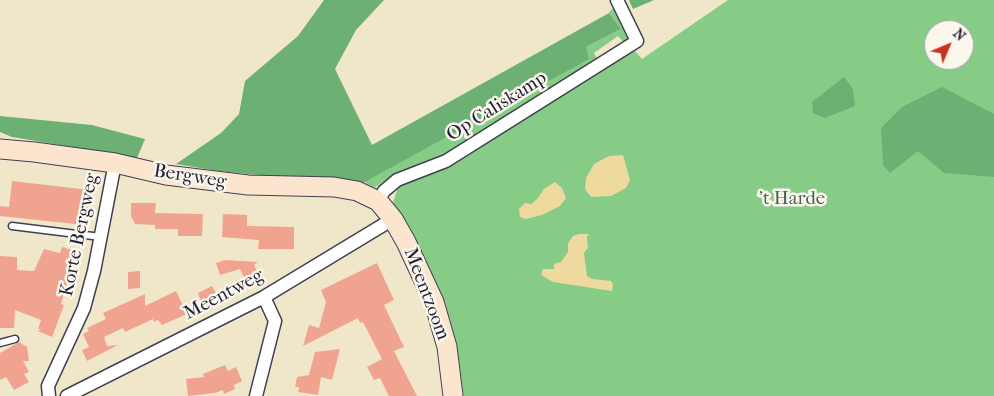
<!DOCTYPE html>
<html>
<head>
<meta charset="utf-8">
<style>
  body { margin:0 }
  #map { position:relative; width:994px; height:396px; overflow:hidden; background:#f0e7cb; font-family:"IM FELL French Canon",serif }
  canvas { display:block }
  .north { position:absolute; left:924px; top:20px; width:50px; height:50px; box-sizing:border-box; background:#fbf7ec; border:1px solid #a4a2a5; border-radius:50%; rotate:45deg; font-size:14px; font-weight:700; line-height:20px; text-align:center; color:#22223b }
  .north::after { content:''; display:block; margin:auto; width:18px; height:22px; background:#c8321e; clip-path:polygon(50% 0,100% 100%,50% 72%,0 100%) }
</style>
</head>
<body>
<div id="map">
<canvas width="994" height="396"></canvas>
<div class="north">N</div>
</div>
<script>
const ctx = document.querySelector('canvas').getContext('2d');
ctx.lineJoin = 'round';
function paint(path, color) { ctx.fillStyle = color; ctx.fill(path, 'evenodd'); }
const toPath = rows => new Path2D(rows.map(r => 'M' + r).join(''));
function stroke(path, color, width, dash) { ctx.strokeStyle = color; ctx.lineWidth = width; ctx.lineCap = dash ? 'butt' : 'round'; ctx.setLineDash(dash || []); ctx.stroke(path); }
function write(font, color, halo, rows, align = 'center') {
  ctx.font = font + ' "IM FELL French Canon",serif'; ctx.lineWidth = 5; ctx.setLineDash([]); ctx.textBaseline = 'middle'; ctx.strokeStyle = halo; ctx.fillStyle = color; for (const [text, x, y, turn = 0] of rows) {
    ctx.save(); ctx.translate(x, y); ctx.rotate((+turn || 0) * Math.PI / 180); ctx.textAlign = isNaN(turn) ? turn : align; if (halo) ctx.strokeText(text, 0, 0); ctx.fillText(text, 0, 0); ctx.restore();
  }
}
paint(toPath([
  [728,0,994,0,994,396,459,396,392,206,397,190,402,184,460,161,593,74,635,51,642,59],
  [934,30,964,30,964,60,934,60],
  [615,5,628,34,626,42,624,43,618,36,594,53,598,60,509,118,445,154,395,173,374,188,364,182,586,47,621,29,609,13]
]), '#86cc87');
paint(toPath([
  [324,0,384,0,356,30,335,69,372,145,609,13,621,29,586,47,589,59,359,185,218,171,176,164,221,133,239,114,245,81,298,36],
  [629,0,654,0,633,9],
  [844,77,853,89,855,106,825,118,813,113,812,102],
  [942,87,994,114,994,177,944,173,918,151,890,173,883,165,881,128,902,107],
  [0,116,92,125,145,139,137,158,12,137,0,132]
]), '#6cb074');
paint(toPath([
  [623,155,630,180,626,188,611,196,591,197,585,189,586,178,594,164,609,156],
  [555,182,562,188,566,198,560,206,542,215,526,219,520,217,519,209,525,203,531,204,538,198,544,189],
  [579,234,589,234,587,237,588,248,584,253,587,276,592,279,611,281,613,285,612,291,553,282,541,275,543,269,554,269,554,264,561,262,568,252,568,243,573,236]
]), '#eeda9e');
paint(toPath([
  [12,181,90,190,85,225,0,216,0,206,9,207],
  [131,203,156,203,155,213,203,214,202,236,178,236,178,229,155,229,155,225,135,224,131,216],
  [223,214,247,215,247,226,294,227,294,249,258,249,259,240,222,237],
  [62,247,76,251,61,304,64,305,52,337,38,331,41,329,38,329,41,320,15,310,14,328,0,328,0,256,17,257,17,270,34,271,44,249,60,253],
  [225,260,258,262,254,265,261,279,248,285,240,269,220,275,216,263],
  [377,263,394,300,384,305,404,347,394,351,417,396,389,396,380,378,374,380,367,367,382,359,363,322,360,323,358,318,303,346,309,325,319,328,326,302,321,290],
  [140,271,140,288,128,289,128,272],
  [212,286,220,300,203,308,198,293],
  [176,291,187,314,162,325,158,320,154,322,153,319,125,332,123,328,104,337,107,346,118,345,87,361,82,350,89,347,83,334,89,331,87,328,106,319,103,313,145,294,145,306],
  [19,342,27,347,29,361,23,361,29,372,24,374,29,382,14,390,6,377,0,380,0,353],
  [340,349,332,380,321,377,318,395,298,392,299,387,295,387,297,377,309,375,315,352],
  [225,365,228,371,236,367,242,381,234,385,235,389,224,394,223,390,215,393,188,396,186,379,204,377,203,374]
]), '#f0a48f');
const lane = toPath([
  [12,226,101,237],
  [0,343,15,339]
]);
const street = toPath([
  [378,201,384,191,397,180,446,161,637,41,617,0],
  [49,396,48,386,84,308,94,271,115,163],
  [67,396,264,297,393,219],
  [256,396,275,321,264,297]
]);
const secondary = toPath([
  [0,149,34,152,115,163,166,175,248,185,334,187,357,191,378,201,393,219,406,242,434,302,447,347,453,396]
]);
stroke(lane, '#414051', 9);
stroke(street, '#414051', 15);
stroke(secondary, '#414051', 21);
stroke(lane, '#fff', 6);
stroke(street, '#fff', 12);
stroke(secondary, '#fbe5cf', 19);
write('19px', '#22223b', '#fbf7ec', [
  ["Op Caliskamp",497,107,-32],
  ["Bergweg",190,177,9],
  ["Korte Bergweg",80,235,-78],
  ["Meentzoom",426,294,69],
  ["Meentweg",224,295,-28]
]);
write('19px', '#455e56', '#fbf7ec', [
  ["'t Harde",792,199]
]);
</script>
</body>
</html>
